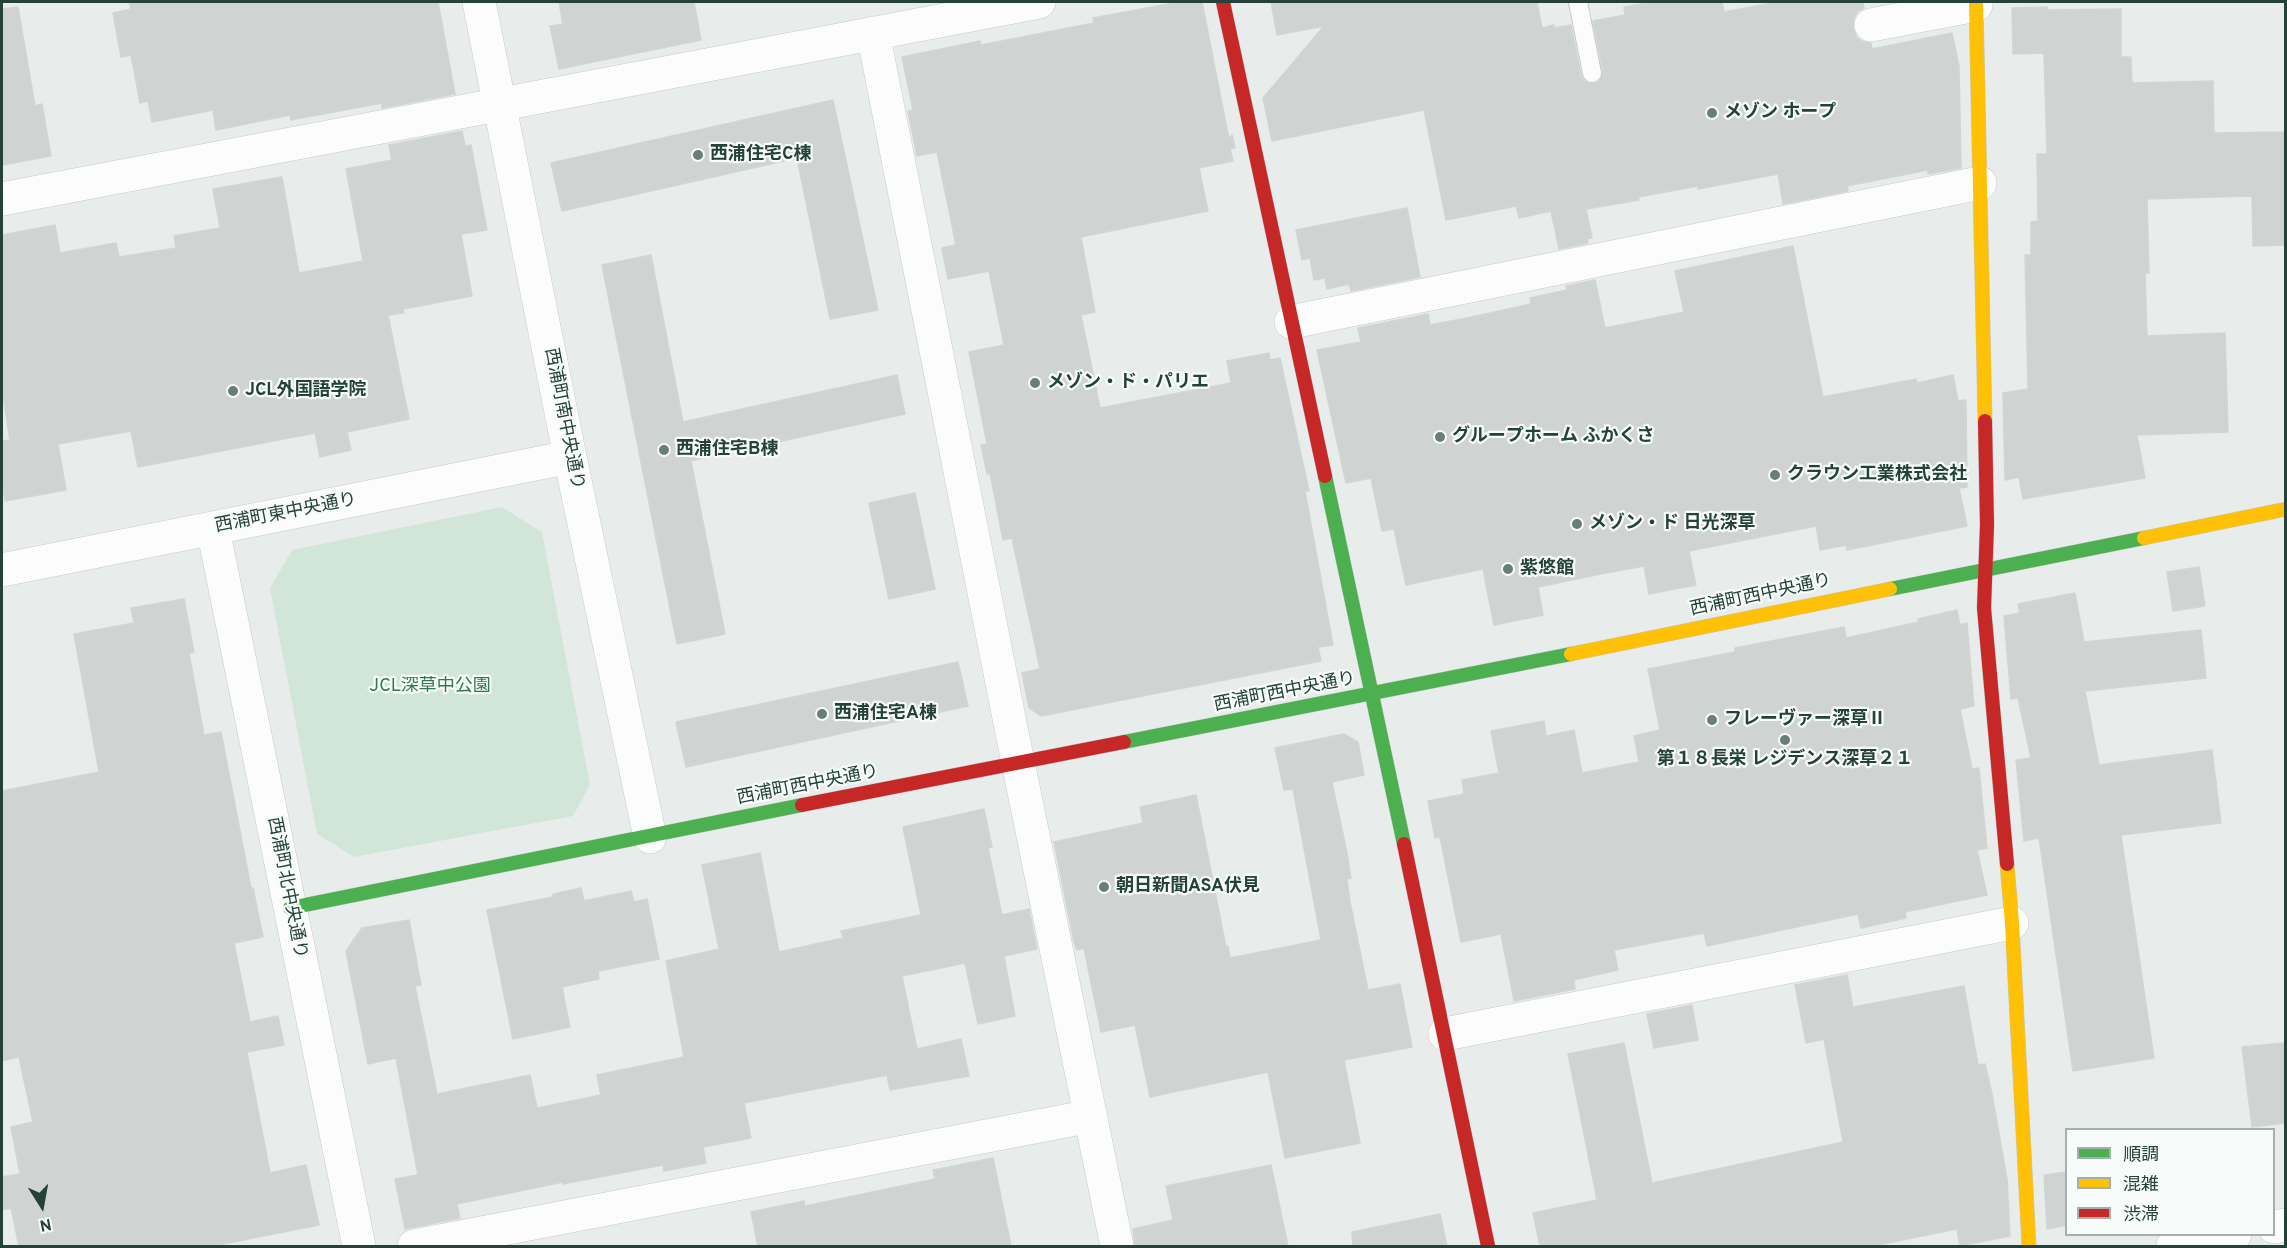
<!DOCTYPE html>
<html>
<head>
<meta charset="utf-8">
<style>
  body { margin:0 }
  #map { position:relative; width:2287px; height:1248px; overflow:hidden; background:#e8edeb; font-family:Overpass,"Noto Sans JP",sans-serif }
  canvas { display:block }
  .frame { position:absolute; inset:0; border:3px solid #24423a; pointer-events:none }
  .legend { position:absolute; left:2065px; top:1128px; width:210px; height:108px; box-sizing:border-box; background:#f7fbf9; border:2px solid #a3b1ad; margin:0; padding:8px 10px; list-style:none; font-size:18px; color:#24423a }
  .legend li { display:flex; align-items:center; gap:12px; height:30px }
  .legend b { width:30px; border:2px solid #a3b1ad }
  .north { position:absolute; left:12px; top:1176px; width:60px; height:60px; -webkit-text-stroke:4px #f7fbf9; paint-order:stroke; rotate:169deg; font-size:16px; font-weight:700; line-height:24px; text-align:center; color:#24423a }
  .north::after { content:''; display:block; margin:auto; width:21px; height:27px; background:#24423a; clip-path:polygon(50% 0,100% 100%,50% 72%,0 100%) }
</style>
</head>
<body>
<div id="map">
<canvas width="2287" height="1248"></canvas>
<div class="frame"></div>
<ul class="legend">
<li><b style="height:8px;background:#4caf50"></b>順調</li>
<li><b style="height:8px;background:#ffc107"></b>混雑</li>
<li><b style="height:8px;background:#c62828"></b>渋滞</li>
</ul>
<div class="north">N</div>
</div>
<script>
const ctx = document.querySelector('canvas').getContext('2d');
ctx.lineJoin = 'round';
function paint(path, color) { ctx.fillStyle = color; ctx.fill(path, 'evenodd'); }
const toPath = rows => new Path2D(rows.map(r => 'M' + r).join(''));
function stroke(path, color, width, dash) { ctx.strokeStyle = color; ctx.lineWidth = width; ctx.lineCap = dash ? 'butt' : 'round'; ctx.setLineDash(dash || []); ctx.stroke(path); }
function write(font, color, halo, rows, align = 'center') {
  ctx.font = font + ' Overpass,"Noto Sans JP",sans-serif'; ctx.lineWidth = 4.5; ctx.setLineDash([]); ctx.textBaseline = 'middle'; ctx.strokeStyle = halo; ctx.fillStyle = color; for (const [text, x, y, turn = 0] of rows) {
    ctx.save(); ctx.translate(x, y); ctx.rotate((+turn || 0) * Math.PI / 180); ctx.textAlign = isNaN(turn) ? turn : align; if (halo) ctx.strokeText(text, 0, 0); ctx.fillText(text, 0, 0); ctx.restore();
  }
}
paint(toPath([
  [502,507,542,532,590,785,573,816,354,857,317,834,270,588,292,550]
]), '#d1e6d8');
const building = toPath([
  [129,2,438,2,455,94,382,108,382,103,291,120,290,115,216,130,213,110,152,122,148,101,140,103,131,55,121,57,113,13,131,9,129,2],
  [559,2,694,2,701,40,559,69,550,26,563,24,559,2],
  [1179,2,1202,2,1229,139,1232,135,1235,148,1230,149,1233,161,1199,168,1208,211,1081,237,1095,312,1081,315,1100,408,1231,383,1227,361,1269,353,1270,360,1280,358,1309,491,1305,491,1333,645,1318,647,1321,661,1041,716,1029,708,1022,673,1040,669,1012,538,1003,540,990,473,987,474,981,445,987,444,969,352,1004,345,989,271,948,279,942,248,956,245,937,152,917,156,908,111,913,110,902,57,980,41,981,45,1094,23,1093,18,1179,2],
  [1271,2,1537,2,1542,28,1554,25,1554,28,1571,25,1581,76,1584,81,1594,84,1600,81,1603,71,1593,21,1625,15,1624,7,1653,2,1722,2,1724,12,1777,2,1863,2,1864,8,1858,11,1854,18,1853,28,1857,38,1864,42,1871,43,1872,49,1952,33,1959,66,1961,168,1928,174,1928,170,1847,186,1848,191,1783,204,1778,174,1698,189,1698,186,1638,197,1639,200,1586,209,1592,238,1587,239,1588,243,1559,249,1551,211,1519,218,1516,206,1446,220,1424,110,1272,141,1263,98,1324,26,1277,35,1271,2],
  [18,7,35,106,42,104,51,156,2,165,2,9,18,7],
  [2047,7,2047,10,2121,9,2121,57,2131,57,2132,83,2213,81,2214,133,2286,132,2286,245,2253,246,2252,196,2147,199,2149,273,2145,273,2147,336,2225,333,2228,432,2137,435,2145,478,2023,499,2019,477,2005,480,2003,393,2028,389,2025,255,2031,255,2031,222,2038,221,2037,154,2047,154,2044,53,2013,54,2012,8,2047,7],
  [833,100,878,310,830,319,797,158,562,211,551,163,833,100],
  [462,131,465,146,471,145,487,230,461,234,472,296,403,309,404,313,388,315,409,419,347,432,351,450,320,457,315,433,138,467,131,431,58,444,66,490,5,501,2,481,2,441,10,440,2,390,2,235,55,225,60,253,116,243,119,257,176,248,174,236,220,228,213,189,282,177,299,273,363,261,346,169,392,160,389,145,462,131],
  [1407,208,1420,277,1351,291,1349,284,1327,289,1325,278,1314,280,1310,258,1302,260,1296,230,1407,208],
  [1793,246,1823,397,1916,379,1917,383,1953,375,1958,401,1966,400,1967,487,1959,488,1967,526,1847,550,1846,545,1820,550,1816,526,1689,551,1696,585,1649,594,1644,566,1606,573,1538,587,1543,615,1494,625,1483,569,1406,585,1394,529,1382,531,1371,478,1346,483,1317,350,1361,342,1358,328,1428,314,1430,325,1472,317,1531,304,1530,298,1567,290,1566,286,1595,280,1605,328,1684,312,1675,271,1793,246],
  [651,255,683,422,897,375,905,414,691,461,725,634,677,644,602,265,651,255],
  [915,493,935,589,889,599,869,503,915,493],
  [2199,567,2205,606,2173,611,2167,572,2199,567],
  [2075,593,2084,642,2201,630,2206,678,2085,691,2099,765,2212,750,2221,823,2121,835,2154,1058,2073,1071,2039,838,2024,841,2016,760,2031,758,2018,698,2011,699,2004,616,2020,613,2018,604,2075,593],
  [184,599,194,652,189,653,204,735,221,732,251,888,253,888,263,937,234,943,250,1022,278,1016,284,1045,247,1052,270,1173,306,1165,319,1225,213,1246,19,1246,11,1208,2,1210,2,1177,20,1174,11,1127,33,1122,19,1057,2,1061,2,791,99,772,74,634,134,623,131,608,184,599],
  [1957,610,1960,625,1967,623,1974,706,1960,709,1972,769,1979,768,1987,848,1977,850,1987,895,1905,912,1906,918,1861,928,1858,914,1707,946,1704,933,1614,950,1618,970,1574,980,1575,989,1514,1001,1501,934,1461,942,1440,837,1435,838,1428,801,1464,794,1462,780,1499,773,1491,731,1544,721,1546,736,1574,730,1582,773,1639,762,1634,736,1660,730,1648,669,1735,652,1735,648,1844,627,1846,638,1919,622,1918,619,1957,610],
  [958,662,968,706,686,767,676,722,958,662],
  [1344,734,1358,742,1364,775,1332,782,1347,853,1351,878,1347,879,1350,902,1368,990,1400,984,1412,1047,1344,1060,1360,1143,1285,1158,1268,1072,1150,1097,1135,1025,1101,1032,1084,948,1077,950,1074,942,1054,842,1143,823,1140,807,1196,795,1226,947,1228,946,1230,958,1321,940,1293,789,1284,790,1275,748,1344,734],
  [984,809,992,847,988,848,1002,915,1029,909,1037,949,1004,956,1015,1016,978,1024,965,963,902,976,917,1049,961,1039,969,1076,890,1090,887,1075,744,1103,751,1138,703,1147,706,1163,664,1171,663,1165,563,1184,563,1182,457,1204,460,1218,405,1229,395,1179,418,1175,396,1058,368,1064,346,951,362,928,409,920,421,985,415,986,437,1094,530,1075,537,1108,601,1095,597,1075,684,1057,666,961,719,949,702,865,760,853,779,952,843,938,841,931,921,915,903,827,984,809],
  [581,888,584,901,631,891,634,902,647,899,659,959,598,971,599,979,562,987,570,1027,513,1039,487,910,553,897,553,894,581,888],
  [1847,975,1853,1007,1964,986,1978,1065,1985,1064,1992,1094,2007,1179,2010,1236,1960,1246,1957,1229,1873,1246,1540,1246,1533,1213,1597,1200,1568,1054,1624,1043,1652,1183,1843,1142,1824,1039,1806,1043,1795,985,1847,975],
  [1692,1005,1698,1040,1654,1048,1647,1014,1692,1005],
  [2283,1043,2286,1065,2286,1123,2252,1127,2242,1047,2283,1043],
  [993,1158,1011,1246,758,1246,751,1212,804,1201,805,1206,935,1179,933,1170,993,1158],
  [1271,1165,1288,1246,1135,1246,1133,1229,1173,1220,1166,1186,1271,1165],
  [2067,1172,2067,1225,2047,1229,2044,1175,2067,1172],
  [1440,1214,1447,1246,1353,1246,1352,1232,1440,1214]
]);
paint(building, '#cfd4d2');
stroke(building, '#d1d6d4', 1.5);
const lane = toPath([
  [1578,2,1592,73]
]);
const street = toPath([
  [479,2,570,457,650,837],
  [1871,25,1976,5],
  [873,33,1010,723,1117,1246],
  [2,199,1039,2],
  [1291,322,1980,183],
  [213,529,359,1246],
  [2,570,570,457],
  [1445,1034,2012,923],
  [2274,1227,2286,1225],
  [414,1246,1091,1116],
  [2173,1246,2235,1234]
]);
const fast = toPath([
  [1325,476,1404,844],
  [1890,589,2144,538],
  [1124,742,1571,654],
  [290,908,802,805]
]);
const slow = toPath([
  [1976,2,1985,421],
  [2144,538,2286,509],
  [1571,654,1890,589],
  [2007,864,2012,923,2029,1246]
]);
const jam = toPath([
  [1223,2,1325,476],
  [1985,421,1987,525,1984,608,2007,864],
  [802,805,1124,742],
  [1404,844,1488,1246]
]);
stroke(lane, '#c5cac8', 20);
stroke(street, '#c5cac8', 34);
stroke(fast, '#c3cbc8', 15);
stroke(slow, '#c3cbc8', 15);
stroke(jam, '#c3cbc8', 15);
stroke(lane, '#fcfcfc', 18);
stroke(street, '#fcfcfc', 33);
stroke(fast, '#4caf50', 14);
stroke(slow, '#ffc107', 14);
stroke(jam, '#c62828', 14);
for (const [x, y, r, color] of [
  [1712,113,6,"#697e78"],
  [698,155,6,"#697e78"],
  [1035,383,6,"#697e78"],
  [233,391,6,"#697e78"],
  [1440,437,6,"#697e78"],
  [664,450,6,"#697e78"],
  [1775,475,6,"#697e78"],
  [1577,524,6,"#697e78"],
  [1508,569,6,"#697e78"],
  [822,714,6,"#697e78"],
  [1712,720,6,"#697e78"],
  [1785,740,6,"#697e78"],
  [1104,887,6,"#697e78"]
]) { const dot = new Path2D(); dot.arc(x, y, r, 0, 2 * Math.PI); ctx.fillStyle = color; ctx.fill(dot); stroke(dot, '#f7fbf9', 2); }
write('bold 18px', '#24423a', '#f7fbf9', [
  ["メゾン ホープ",1724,113],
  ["西浦住宅C棟",710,155],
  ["メゾン・ド・パリエ",1047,383],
  ["JCL外国語学院",245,391],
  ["グループホーム ふかくさ",1452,437],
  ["西浦住宅B棟",676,450],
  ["クラウン工業株式会社",1787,475],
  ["メゾン・ド 日光深草",1589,524],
  ["紫悠館",1520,569],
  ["西浦住宅A棟",834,714],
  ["フレーヴァー深草Ⅱ",1724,720],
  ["第１８長栄 レジデンス深草２１",1785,760,"center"],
  ["朝日新聞ASA伏見",1116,887]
], 'left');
write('18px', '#24423a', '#f7fbf9', [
  ["西浦町南中央通り",563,419,79],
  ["西浦町東中央通り",286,514,-11],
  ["西浦町西中央通り",1761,596,-12],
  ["西浦町西中央通り",1285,693,-11],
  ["西浦町西中央通り",808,786,-11],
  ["西浦町北中央通り",286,888,79]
]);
write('18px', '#2d7a4b', '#f7fbf9', [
  ["JCL深草中公園",430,687]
]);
</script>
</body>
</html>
